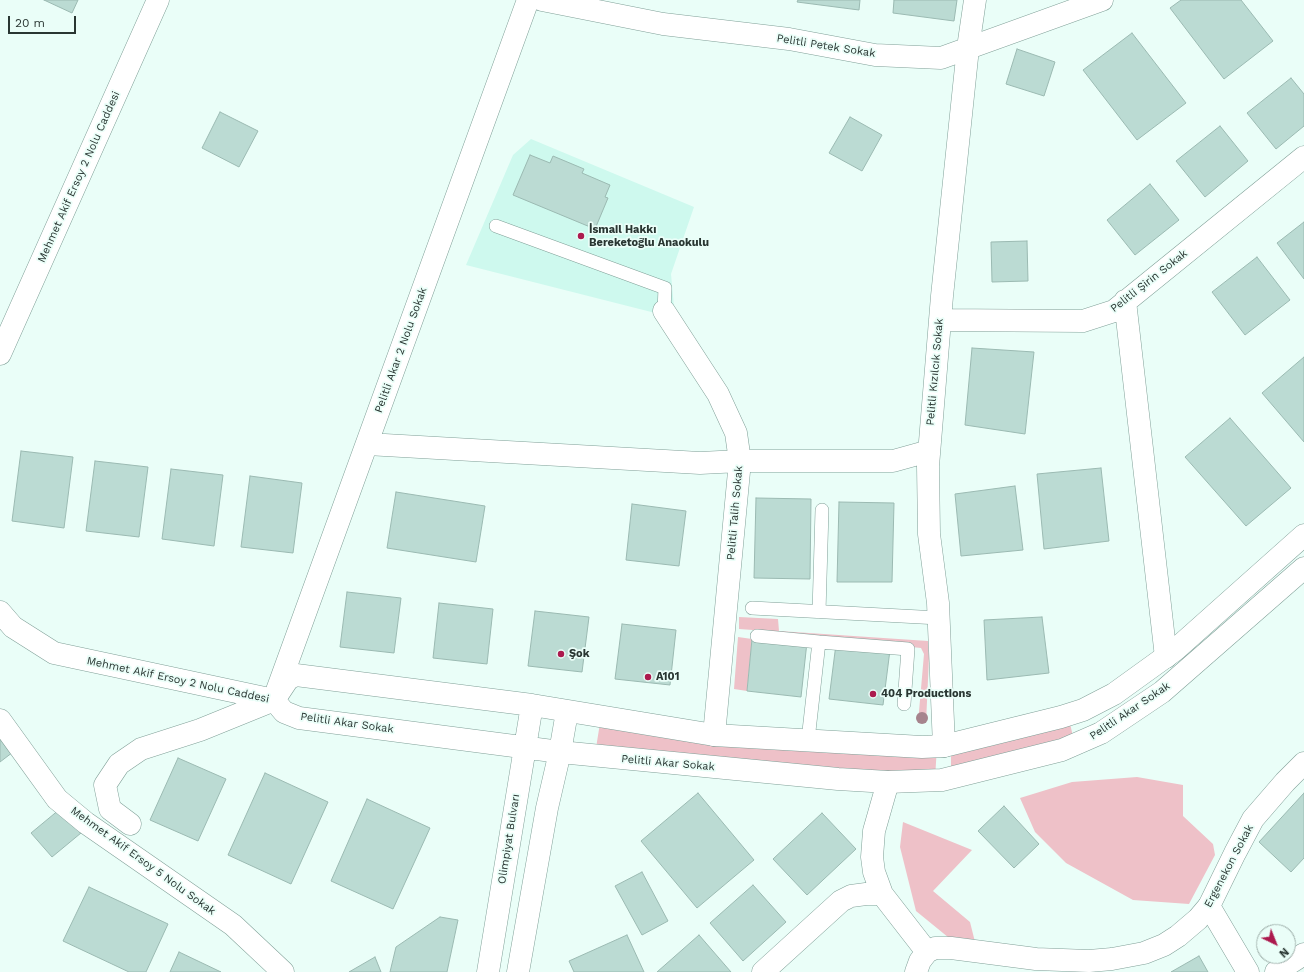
<!DOCTYPE html>
<html>
<head>
<meta charset="utf-8">
<style>
  body { margin:0 }
  #map { position:relative; width:1304px; height:972px; overflow:hidden; background:#eafef8; font-family:"Work Sans",sans-serif }
  canvas { display:block }
  .north { position:absolute; left:1256px; top:924px; width:40px; height:40px; box-sizing:border-box; background:#eafef8; border:1px solid #9daea9; border-radius:50%; rotate:137deg; font-size:11px; font-weight:700; line-height:16px; text-align:center; color:#293632 }
  .north::after { content:''; display:block; margin:auto; width:14px; height:18px; background:#ac1a4e; clip-path:polygon(50% 0,100% 100%,50% 72%,0 100%) }
  .scale { position:absolute; left:8px; top:16px; width:68px; height:18px; box-sizing:border-box; border:2px solid #293632; border-top:0; padding-left:5px; font-size:12px; line-height:14px; white-space:nowrap; color:#293632; -webkit-text-stroke:3px #eafef8; paint-order:stroke }
</style>
</head>
<body>
<div id="map">
<canvas width="1304" height="972"></canvas>
<div class="north">N</div>
<div class="scale">20 m</div>
</div>
<script>
const ctx = document.querySelector('canvas').getContext('2d');
ctx.lineJoin = 'round';
function paint(path, color) { ctx.fillStyle = color; ctx.fill(path, 'evenodd'); }
const toPath = rows => new Path2D(rows.map(r => 'M' + r).join(''));
function stroke(path, color, width, dash) { ctx.strokeStyle = color; ctx.lineWidth = width; ctx.lineCap = dash ? 'butt' : 'round'; ctx.setLineDash(dash || []); ctx.stroke(path); }
function write(font, color, halo, rows, align = 'center') {
  ctx.font = font + ' "Work Sans",sans-serif'; ctx.lineWidth = 3.5; ctx.setLineDash([]); ctx.textBaseline = 'middle'; ctx.strokeStyle = halo; ctx.fillStyle = color; for (const [text, x, y, turn = 0] of rows) {
    ctx.save(); ctx.translate(x, y); ctx.rotate((+turn || 0) * Math.PI / 180); ctx.textAlign = isNaN(turn) ? turn : align; if (halo) ctx.strokeText(text, 0, 0); ctx.fillText(text, 0, 0); ctx.restore();
  }
}
paint(toPath([
  [531,139,694,207,671,274,675,318,466,265,513,155]
]), '#cef9ee');
paint(toPath([
  [739,617,778,619,779,631,928,641,929,658,926,723,918,723,924,654,921,648,836,639,753,633,753,630,739,629],
  [738,637,752,639,747,691,734,689],
  [1068,715,1075,745,951,777,951,744],
  [601,717,937,746,935,779,595,754],
  [1137,777,1183,785,1183,816,1213,844,1215,855,1189,904,1133,900,1066,863,1035,832,1020,798,1072,782],
  [903,822,972,850,933,891,970,922,975,942,954,942,916,911,900,847]
]), '#eec1c8');
const building = toPath([
  [44,0,78,0,72,13,44,0],
  [798,0,860,0,859,10,797,2,798,0],
  [894,0,957,0,954,21,893,13,894,0],
  [1181,0,1241,0,1273,41,1224,79,1170,8,1181,0],
  [1132,33,1186,103,1137,140,1083,70,1132,33],
  [1017,49,1055,62,1044,96,1006,84,1017,49],
  [1291,78,1304,94,1304,126,1276,149,1247,113,1291,78],
  [220,112,258,131,239,167,202,148,220,112],
  [850,117,882,135,862,171,829,153,850,117],
  [1220,126,1248,161,1205,197,1176,161,1220,126],
  [530,155,550,163,553,156,584,169,582,173,610,185,605,197,608,198,595,229,513,195,530,155],
  [1150,184,1179,220,1135,255,1107,220,1150,184],
  [1304,222,1304,279,1277,243,1304,222],
  [1027,241,1028,281,992,282,991,242,1027,241],
  [1257,257,1290,300,1245,335,1212,292,1257,257],
  [972,348,1034,352,1025,434,965,425,972,348],
  [1304,357,1304,442,1262,393,1304,357],
  [1230,418,1291,488,1246,526,1185,457,1230,418],
  [21,451,73,457,64,528,12,521,21,451],
  [95,461,148,467,139,537,86,531,95,461],
  [1101,468,1109,541,1044,549,1037,474,1101,468],
  [171,469,223,475,214,546,162,539,171,469],
  [250,476,302,483,293,553,241,547,250,476],
  [1015,486,1023,550,961,556,955,494,1015,486],
  [396,492,485,506,476,562,387,548,396,492],
  [756,498,811,499,810,579,754,578,756,498],
  [839,502,894,503,892,582,837,582,839,502],
  [632,504,686,511,679,566,626,560,632,504],
  [347,592,401,598,394,653,340,647,347,592],
  [439,603,493,609,487,664,433,658,439,603],
  [535,611,589,617,582,672,528,666,535,611],
  [1042,617,1049,673,987,680,984,620,1042,617],
  [622,624,676,630,670,685,615,679,622,624],
  [752,639,807,642,801,697,747,691,752,639],
  [836,644,890,650,883,705,829,699,836,644],
  [0,728,17,749,0,762,0,728],
  [178,758,226,779,198,841,150,820,178,758],
  [265,773,328,802,291,884,228,855,265,773],
  [698,793,754,860,697,908,641,841,698,793],
  [1304,793,1304,858,1291,872,1259,842,1304,793],
  [367,799,430,828,393,909,331,881,367,799],
  [1004,806,1039,844,1014,868,978,831,1004,806],
  [60,809,81,833,52,857,31,833,60,809],
  [822,813,856,849,807,895,773,859,822,813],
  [642,872,668,921,642,935,615,886,642,872],
  [753,885,786,922,743,961,710,923,753,885],
  [89,887,168,924,146,972,129,972,63,941,89,887],
  [440,917,458,920,447,972,390,972,396,947,440,917],
  [627,935,644,972,574,972,569,961,627,935],
  [699,935,731,972,657,972,699,935],
  [179,952,221,972,170,972,179,952],
  [1199,956,1208,972,1171,972,1199,956],
  [375,957,381,972,349,972,375,957]
]);
paint(building, '#bbdbd3');
stroke(building, '#9bbab2', 1);
const lane = toPath([
  [496,226,665,288,664,311],
  [752,608,939,618],
  [819,612,822,510],
  [757,636,819,642],
  [808,740,819,642,908,649,904,704]
]);
const street = toPath([
  [542,0,663,24,789,39,875,55,941,58,1102,0],
  [1125,301,1166,657],
  [664,311,718,394,736,433,740,461,714,735],
  [940,320,1083,321,1114,311,1304,157],
  [0,354,158,0],
  [367,444,700,463,740,461,893,461,929,451],
  [0,612,13,627,54,653,274,700,200,730,141,749,119,764,105,785,110,809,130,824],
  [275,696,528,0],
  [0,720,57,799,86,823,233,925,283,972],
  [944,746,938,603,929,534,928,466,942,296,968,48,975,0],
  [882,894,874,872,872,857,874,831,888,782],
  [763,972,841,901,851,896,866,894,882,894,927,952],
  [916,972,920,961,927,952,935,948,951,948,1036,959,1089,961,1112,959,1144,953,1164,945,1178,936,1198,919,1209,906],
  [1276,972,1304,954]
]);
const secondary = toPath([
  [1304,535,1175,650,1114,694,1083,710,1061,717,944,746,922,747,714,735,532,705,296,675,288,679,274,700,284,712,299,718,560,752,838,779,888,782,942,780,1062,750,1101,733,1162,692,1304,568],
  [488,972,532,705],
  [518,972,547,808,560,752,567,712],
  [1248,972,1209,906,1235,853,1253,819,1285,782,1304,763]
]);
stroke(lane, '#80a098', 14);
stroke(street, '#80a098', 23);
stroke(secondary, '#80a098', 23);
stroke(lane, '#fff', 13);
stroke(street, '#fff', 22);
stroke(secondary, '#fff', 22);
ctx.fillStyle = '#a6848d';
for (const [x, y] of [
  [922,718]
]) { ctx.beginPath(); ctx.arc(x, y, 6, 0, 2 * Math.PI); ctx.fill(); }
for (const [x, y, r, color] of [
  [581,236,4,"#ac1a4e"],
  [561,654,4,"#ac1a4e"],
  [648,677,4,"#ac1a4e"],
  [873,694,4,"#ac1a4e"]
]) { const dot = new Path2D(); dot.arc(x, y, r, 0, 2 * Math.PI); ctx.fillStyle = color; ctx.fill(dot); stroke(dot, '#eafef8', 1.5); }
write('11px', '#293632', '#eafef8', [
  ["Pelitli Petek Sokak",826,46,9],
  ["Mehmet Akif Ersoy 2 Nolu Caddesi",79,177,-66],
  ["Pelitli Şirin Sokak",1149,281,-38],
  ["Pelitli Akar 2 Nolu Sokak",401,350,-70],
  ["Pelitli Kızılcık Sokak",935,372,-85],
  ["Pelitli Talih Sokak",735,513,-85],
  ["Mehmet Akif Ersoy 2 Nolu Caddesi",178,680,12],
  ["Pelitli Akar Sokak",1130,711,-34],
  ["Pelitli Akar Sokak",347,723,8],
  ["Pelitli Akar Sokak",668,763,5],
  ["Olimpiyat Bulvarı",509,839,-81],
  ["Mehmet Akif Ersoy 5 Nolu Sokak",143,861,36],
  ["Ergenekon Sokak",1229,866,-62]
]);
write('bold 11px', '#293632', '#eafef8', [
  ["İsmail Hakkı",589,230],
  ["Bereketoğlu Anaokulu",589,243],
  ["Şok",569,654],
  ["A101",656,677],
  ["404 Productions",881,694]
], 'left');
</script>
</body>
</html>
